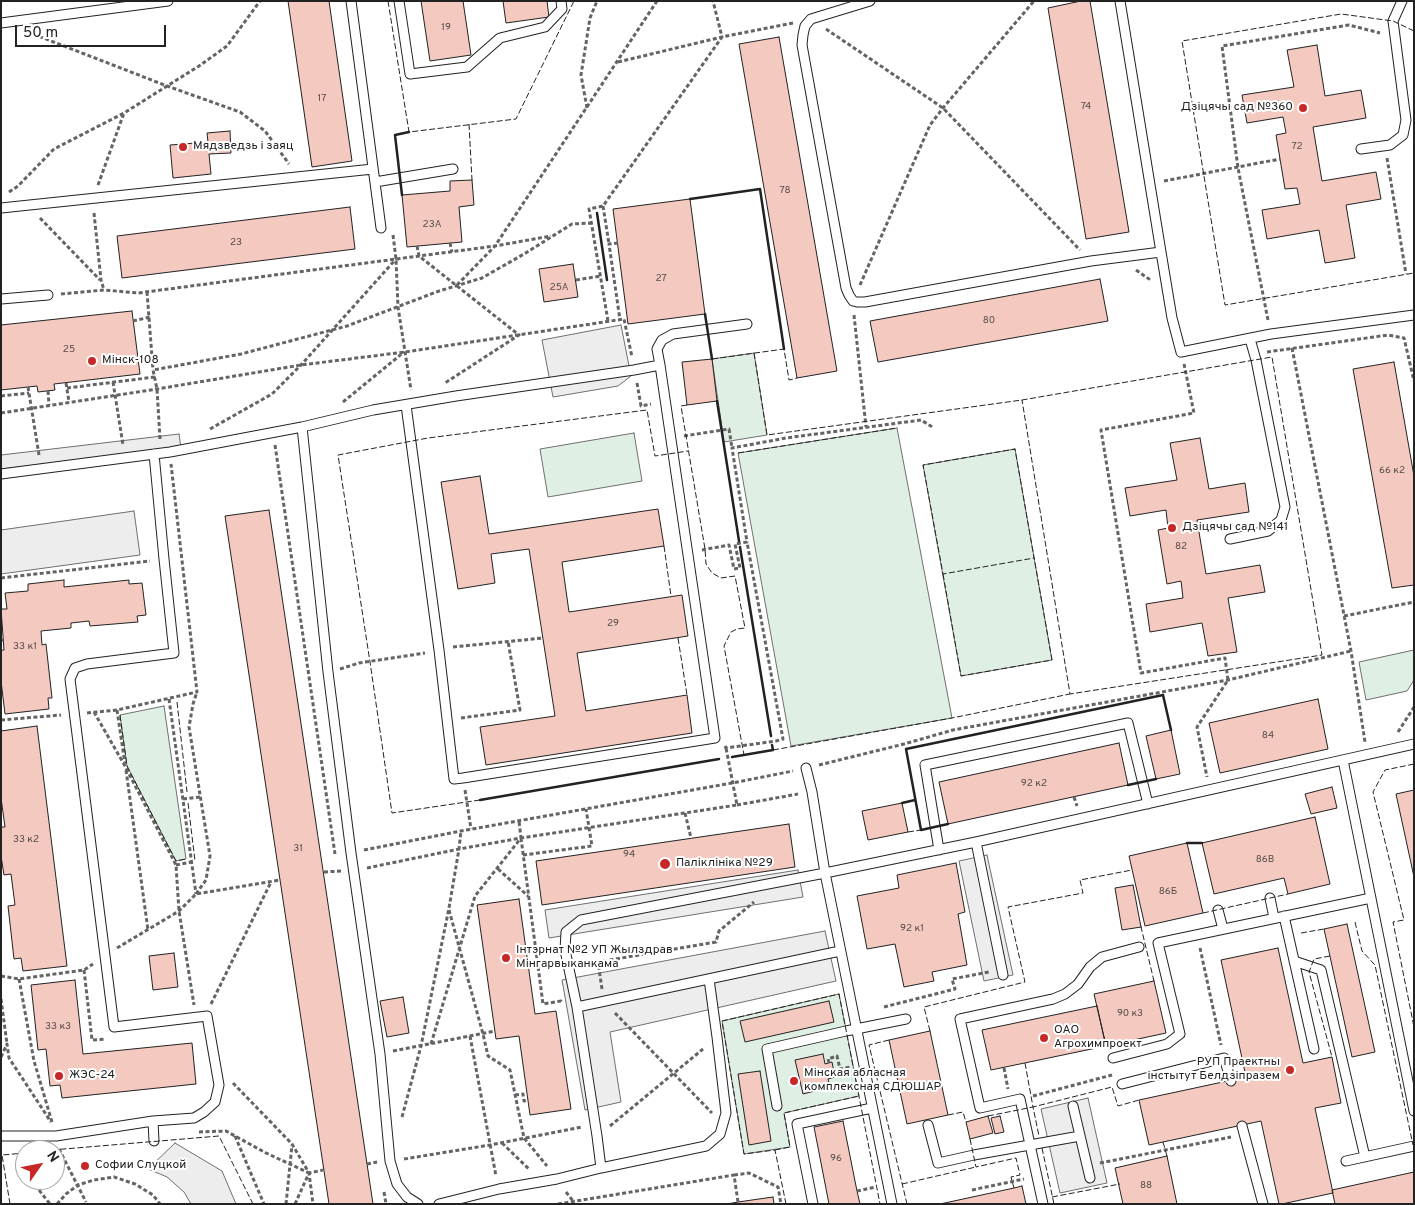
<!DOCTYPE html>
<html>
<head>
<meta charset="utf-8">
<style>
  body { margin:0 }
  #map { position:relative; width:1415px; height:1205px; overflow:hidden; background:#fff; font-family:Overpass,sans-serif }
  canvas { display:block }
  .frame { position:absolute; inset:0; border:2px solid #222; pointer-events:none }
  .north { position:absolute; left:15px; top:1140px; width:50px; height:50px; box-sizing:border-box; background:#fff; border:1px solid #a7a7a7; border-radius:50%; rotate:57deg; font-size:14px; font-weight:700; line-height:20px; text-align:center; color:#222 }
  .north::after { content:''; display:block; margin:auto; width:18px; height:22px; background:#c62828; clip-path:polygon(50% 0,100% 100%,50% 72%,0 100%) }
  .scale { position:absolute; left:15px; top:25px; width:151px; height:22px; box-sizing:border-box; border:2px solid #222; border-top:0; padding-left:6px; font-size:15px; line-height:18px; white-space:nowrap; color:#222; -webkit-text-stroke:4px #fff; paint-order:stroke }
</style>
</head>
<body>
<div id="map">
<canvas width="1415" height="1205"></canvas>
<div class="frame"></div>
<div class="north">N</div>
<div class="scale">50 m</div>
</div>
<script>
const ctx = document.querySelector('canvas').getContext('2d');
ctx.lineJoin = 'round';
function paint(path, color) { ctx.fillStyle = color; ctx.fill(path, 'evenodd'); }
const toPath = rows => new Path2D(rows.map(r => 'M' + r).join(''));
function stroke(path, color, width, dash) { ctx.strokeStyle = color; ctx.lineWidth = width; ctx.lineCap = dash ? 'butt' : 'round'; ctx.setLineDash(dash || []); ctx.stroke(path); }
function write(font, color, halo, rows, align = 'center') {
  ctx.font = font + ' Overpass,sans-serif'; ctx.lineWidth = 4; ctx.setLineDash([]); ctx.textBaseline = 'middle'; ctx.strokeStyle = halo; ctx.fillStyle = color; for (const [text, x, y, turn = 0] of rows) {
    ctx.save(); ctx.translate(x, y); ctx.rotate((+turn || 0) * Math.PI / 180); ctx.textAlign = isNaN(turn) ? turn : align; if (halo) ctx.strokeText(text, 0, 0); ctx.fillText(text, 0, 0); ctx.restore();
  }
}
const green = toPath([
  [754,353,767,435,724,442,712,359,754,353],
  [897,428,952,718,791,746,738,453,897,428],
  [634,433,642,481,548,497,540,449,634,433],
  [1015,449,1052,660,961,676,923,465,1015,449],
  [1414,650,1414,680,1407,691,1366,700,1359,662,1414,650],
  [164,706,186,859,176,861,127,766,120,715,164,706],
  [839,994,859,1096,784,1113,790,1147,744,1154,722,1021,839,994]
]);
paint(green, '#e0efe3');
stroke(green, '#6f6f6f', 1);
const parking = toPath([
  [621,325,631,376,618,386,553,397,542,340,621,325],
  [179,434,181,448,1,469,1,455,179,434],
  [134,511,140,555,1,574,1,530,134,511],
  [987,855,1013,975,984,981,959,861,987,855],
  [798,870,803,897,549,938,545,910,798,870],
  [825,931,836,981,610,1032,621,1102,585,1110,562,980,825,931],
  [1088,1098,1107,1183,1060,1193,1041,1109,1088,1098],
  [175,1143,222,1171,236,1204,191,1204,184,1192,167,1177,148,1169,175,1143]
]);
paint(parking, '#ededed');
stroke(parking, '#6f6f6f', 1);
const building = toPath([
  [288,1,329,1,352,161,312,167,288,1],
  [421,1,463,1,471,55,430,61,421,1],
  [503,1,547,1,549,17,506,23,503,1],
  [1081,1,1090,1,1129,232,1086,239,1048,8,1081,1],
  [779,37,837,371,797,378,739,44,779,37],
  [1317,45,1325,96,1361,90,1366,118,1313,127,1322,181,1376,172,1381,199,1346,205,1355,258,1325,263,1319,230,1267,239,1262,210,1300,204,1297,188,1285,189,1276,135,1286,133,1283,117,1247,123,1242,95,1294,87,1287,50,1317,45],
  [230,131,231,153,209,154,211,174,173,178,170,145,208,142,207,133,230,131],
  [472,180,474,205,459,207,462,242,407,247,402,195,450,191,450,181,472,180],
  [690,199,705,314,628,324,613,209,690,199],
  [350,207,355,249,122,278,117,236,350,207],
  [573,264,578,297,544,302,539,269,573,264],
  [1100,279,1108,321,878,362,870,321,1100,279],
  [132,311,140,374,54,384,55,390,38,392,37,386,1,390,1,325,132,311],
  [712,359,717,401,687,405,682,362,712,359],
  [1394,362,1414,476,1414,585,1392,588,1353,369,1394,362],
  [1200,438,1209,489,1245,483,1249,512,1197,520,1206,574,1260,565,1265,592,1228,598,1237,652,1208,656,1202,623,1150,632,1146,604,1183,598,1181,581,1167,584,1158,530,1168,528,1166,510,1130,516,1125,488,1177,480,1170,443,1200,438],
  [480,476,489,534,658,509,664,546,562,562,569,612,682,595,688,636,577,653,586,711,687,695,692,733,486,765,480,727,555,716,529,549,491,554,495,583,458,589,441,482,480,476],
  [269,510,367,1164,373,1204,329,1204,225,516,269,510],
  [64,580,64,587,129,580,129,584,142,583,146,615,137,616,138,622,90,626,89,621,71,623,71,628,41,631,42,645,46,644,52,698,48,698,49,709,5,714,1,681,1,650,4,650,1,609,7,609,5,593,28,591,28,584,64,580],
  [1318,699,1328,749,1220,773,1209,723,1318,699],
  [37,726,67,966,23,971,21,958,14,959,8,906,15,905,11,874,4,875,1,856,1,827,5,827,1,798,1,731,37,726],
  [1171,730,1180,774,1156,779,1146,736,1171,730],
  [1119,743,1128,785,948,824,939,782,1119,743],
  [1332,787,1337,808,1311,814,1305,794,1332,787],
  [1414,790,1414,877,1396,794,1414,790],
  [902,803,908,832,868,840,862,811,902,803],
  [1315,817,1330,884,1288,894,1284,878,1214,894,1202,843,1315,817],
  [789,824,795,867,542,905,536,861,789,824],
  [1187,843,1203,913,1145,926,1129,856,1187,843],
  [956,863,965,912,958,914,967,965,932,972,934,981,904,987,895,944,867,949,857,896,899,888,897,875,956,863],
  [1133,885,1141,927,1122,930,1115,888,1133,885],
  [519,899,535,1014,556,1011,571,1109,530,1115,519,1036,496,1039,477,905,519,899],
  [1347,924,1375,1052,1352,1057,1324,929,1347,924],
  [1278,948,1303,1063,1332,1057,1341,1103,1315,1108,1333,1193,1282,1204,1279,1204,1261,1121,1149,1145,1139,1100,1246,1077,1221,960,1278,948],
  [174,953,178,987,153,990,149,956,174,953],
  [75,980,83,1054,192,1043,196,1084,62,1098,60,1085,50,1086,46,1049,38,1050,31,985,75,980],
  [1154,981,1166,1033,1106,1046,1094,994,1154,981],
  [403,997,409,1033,387,1037,380,1001,403,997],
  [829,1001,834,1022,745,1042,740,1021,829,1001],
  [1097,1006,1106,1046,991,1070,982,1030,1097,1006],
  [930,1031,948,1115,907,1124,889,1040,930,1031],
  [823,1054,825,1064,832,1062,835,1077,828,1079,830,1087,803,1094,795,1060,823,1054],
  [760,1071,771,1141,749,1145,738,1074,760,1071],
  [988,1116,993,1133,970,1139,966,1122,988,1116],
  [1000,1116,1004,1132,995,1134,991,1118,1000,1116],
  [843,1121,857,1191,860,1204,829,1204,814,1127,843,1121],
  [1167,1156,1177,1204,1123,1204,1115,1168,1167,1156],
  [1414,1172,1414,1204,1335,1204,1332,1190,1414,1172],
  [1022,1186,1026,1204,940,1204,1014,1188,1022,1186],
  [773,1197,774,1204,727,1204,738,1202,773,1197]
]);
paint(building, '#f3c9c0');
stroke(building, '#222', 1);
const lane = toPath([
  [351,1,381,228],
  [399,1,410,74,467,67,500,38,545,27,562,9,561,1],
  [870,1,811,19,805,26,803,35,802,45,846,288,849,295,853,301,857,302,865,302,1091,261,1161,252],
  [1120,1,1161,252,1172,318,1181,352,1271,334,1414,315],
  [1,23,168,1],
  [1361,149,1390,145,1403,135,1406,120,1393,21,1402,1],
  [375,182,453,169],
  [1,208,373,169],
  [1,299,48,295],
  [406,405,439,650,454,779,463,778,715,738,660,365],
  [302,427,328,672,351,853,380,1054,390,1161,397,1184,407,1197,418,1204],
  [1,474,170,452,302,427,373,410,456,396,634,370,660,365,657,349,662,340,673,334,747,324],
  [1230,539,1268,531,1281,520,1285,507,1256,360,1250,339],
  [1343,760,1414,1111],
  [806,768,812,792,825,873,892,1204],
  [976,842,1003,975],
  [939,850,925,765,1128,723,1148,804],
  [1270,898,1274,918],
  [1218,910,1223,929],
  [1284,916,1314,1049],
  [1294,961,1321,970,1365,1157],
  [577,1007,840,951],
  [1113,1058,1167,1044,1180,1034,1158,943,1371,898],
  [1122,1084,1224,1058,1231,1081],
  [777,1106,767,1049,846,1031,906,1019],
  [1073,1106,1090,1178],
  [153,1121,154,1141],
  [928,1125,938,1163,974,1155,1080,1136],
  [1242,1126,1263,1204],
  [1,1136,56,1136,153,1121,194,1118,204,1112,215,1102,219,1085,207,1016,114,1027,70,679,75,668,87,664,174,653,164,559,154,454],
  [1346,1161,1414,1146],
  [601,1168,597,1136,577,1007,565,950,566,932,581,920,825,873,976,842,1414,744],
  [439,1204,499,1189,557,1179,601,1168,706,1146,720,1134,726,1113,717,1037,709,979],
  [813,1204,797,1124,872,1108],
  [1043,1204,1020,1099,980,1108,960,1019,1053,999,1065,994,1078,984,1090,967,1102,957,1139,947]
]);
stroke(lane, '#222', 11);
stroke(toPath([
  [826,29,943,108,1080,250],
  [33,34,167,86,240,112,265,131,289,164],
  [618,62,722,37,713,1],
  [587,108,581,75,590,18,597,1],
  [1387,158,1406,274],
  [1164,181,1280,159],
  [98,185,124,113],
  [9,192,18,186,54,149,124,113,199,66,227,46,260,1],
  [603,206,609,244],
  [94,213,101,280,104,290],
  [40,218,100,280],
  [393,235,396,259,398,307,411,390],
  [450,243,452,252],
  [618,243,609,244,620,320],
  [417,246,419,256,519,335,445,383],
  [1136,270,1152,281],
  [576,280,601,276],
  [457,285,495,246,657,1],
  [860,285,930,125,943,108,1034,1],
  [147,292,153,370],
  [61,294,104,290,138,293,495,246,551,236],
  [854,315,866,427],
  [1268,320,1238,168,1222,46,1349,25,1380,33],
  [133,321,150,317],
  [608,321,589,209,603,206,722,37,793,23],
  [1292,348,1351,651,1365,742],
  [1267,352,1388,335,1404,338,1414,381],
  [1184,364,1194,413,1101,430,1141,673,1225,658,1228,680,1197,727,1207,777],
  [113,382,123,445],
  [66,383,69,402],
  [637,383,641,406,651,404],
  [28,387,39,455],
  [67,388,155,377],
  [48,391,49,405],
  [1,396,29,393],
  [343,402,404,352],
  [1,413,157,389,301,365,405,352,624,319,632,357],
  [210,429,272,394,301,365,396,259],
  [684,436,729,429,732,448],
  [160,439,157,389,153,370,241,354,347,326,439,291,482,278,524,254,572,224,592,223],
  [275,445,335,854],
  [702,550,729,545,734,569,740,568,735,544,747,542,732,448,786,438,921,420,934,428],
  [1,578,150,561],
  [1344,616,1414,602],
  [1,640,3,640],
  [453,647,543,638],
  [340,669,359,663,425,653],
  [169,699,196,894],
  [117,710,125,764],
  [94,712,125,766,176,865,179,911,194,1005],
  [87,713,117,710,197,692,171,464],
  [461,718,520,710,508,641],
  [1,720,61,715],
  [1398,732,1414,707],
  [725,746,726,748,776,741,783,739,747,542],
  [819,765,904,744,953,730,1228,680,1351,651],
  [126,770,148,930],
  [465,790,471,829],
  [1074,797,1077,806],
  [183,799,200,797],
  [737,805,798,794],
  [685,813,691,838],
  [521,838,543,1004,561,1001,561,1003],
  [364,850,461,831,732,783,793,771],
  [523,855,592,846,586,809],
  [176,865,191,862],
  [367,868,459,849,521,838,737,805,726,748],
  [498,869,528,896],
  [324,872,341,871],
  [196,894,206,880,210,856,189,727,193,704,197,692],
  [449,910,483,1034,488,1056,510,1070,524,1138,547,1166],
  [117,948,179,911,196,894,280,880],
  [1200,948,1221,1045],
  [84,970,92,1040,106,1039],
  [1,976,19,979,84,970,93,964],
  [19,979,34,1061,52,1122],
  [602,989,598,962,716,942,719,931,754,902],
  [1,999,7,1044],
  [211,1004,271,882],
  [884,1007,955,989,952,979,989,972],
  [615,1013,712,1113],
  [470,1036,496,1176],
  [431,1044,475,896,521,838,519,821],
  [393,1051,495,1031],
  [1,1057,7,1044,9,1058,51,1122],
  [829,1063,828,1059,837,1056,840,1069,851,1067],
  [1004,1068,1008,1089],
  [233,1083,292,1144,309,1173,313,1204],
  [515,1095,523,1094,524,1101,528,1100],
  [1033,1096,1112,1075],
  [402,1117,421,1046,449,908,459,849,461,831],
  [610,1126,703,1049],
  [199,1132,226,1131,266,1153,309,1173],
  [235,1136,264,1204],
  [502,1143,530,1170],
  [59,1149,86,1202],
  [404,1159,490,1145,582,1127],
  [1100,1163,1231,1137],
  [367,1164,377,1162],
  [734,1175,749,1173,778,1187,781,1204],
  [31,1180,50,1204],
  [972,1190,1024,1179],
  [857,1191,876,1187],
  [384,1192,386,1204],
  [566,1192,573,1201],
  [57,1204,66,1194,78,1185,94,1180,114,1177,135,1184,153,1195,160,1204],
  [286,1204,292,1145],
  [295,1204,309,1173,323,1170],
  [558,1204,734,1175,738,1202]
]), '#646464', 3, [4, 2.5]);
stroke(lane, '#fff', 9);
stroke(toPath([
  [388,1,409,132,516,119,574,1],
  [1414,31,1393,21,1341,14,1182,41,1225,305,1414,273],
  [469,124,472,180],
  [754,353,767,435,1022,400,1272,357,1322,655,1070,694,1022,400],
  [712,359,784,349,789,380,797,378],
  [687,405,681,406,705,549,706,564,712,573,721,578,735,576,745,628,737,629,731,632,724,646,744,755],
  [738,453,897,428],
  [664,546,671,596],
  [943,574,961,676,1052,660,1015,449,923,465,943,574,1034,558],
  [678,638,687,695],
  [177,702,187,792],
  [120,715,127,766,176,861,186,859],
  [773,750,952,718,1070,694],
  [1414,764,1385,770,1373,792,1404,920,1393,922,1414,1027],
  [480,800,392,813,370,662,338,455,428,438,647,410,655,456,688,451],
  [188,803,195,861],
  [908,832,921,830],
  [1203,913,1288,894],
  [1355,922,1362,951,1375,965,1413,1145],
  [1142,927,1141,927,1154,981],
  [1301,933,1324,929],
  [1330,956,1314,959,1309,972,1332,1057],
  [930,1031,924,1007,1025,982,1008,907,1083,893,1080,880,1132,870],
  [889,1040,869,1045,907,1204],
  [1025,1063,1033,1107,1112,1087,1118,1106,1139,1100],
  [948,1115,963,1112,966,1122],
  [988,1116,1033,1107,1039,1136],
  [970,1139,976,1167,1016,1158,1020,1175,1011,1177,1014,1188],
  [1163,1142,1167,1156],
  [1042,1148,1054,1204],
  [52,1150,219,1136,253,1204],
  [775,1150,790,1147,784,1113,859,1096],
  [902,1184,976,1167],
  [1052,1197,1120,1184],
  [10,1204,2,1155,25,1153],
  [786,1204,775,1150,744,1154,722,1021,839,994,880,1204]
]), '#222', 1, [6, 2.5]);
stroke(toPath([
  [402,195,395,135,409,132],
  [690,199,760,189,784,349],
  [597,213,607,280],
  [705,314,712,359],
  [717,401,739,541],
  [740,547,771,736],
  [732,757,773,750,772,745],
  [1128,785,1156,779],
  [480,800,719,759],
  [902,803,915,800],
  [948,824,921,830,906,749,1163,695,1171,730],
  [1187,843,1202,843]
]), '#222', 2.5);
for (const [x, y, r, color] of [
  [1303,108,5,"#c62828"],
  [183,147,5,"#c62828"],
  [92,361,5,"#c62828"],
  [1172,528,5,"#c62828"],
  [665,864,6,"#c62828"],
  [506,958,5,"#c62828"],
  [1044,1038,5,"#c62828"],
  [1290,1070,5,"#c62828"],
  [59,1076,5,"#c62828"],
  [794,1081,5,"#c62828"],
  [85,1166,5,"#c62828"]
]) { const dot = new Path2D(); dot.arc(x, y, r, 0, 2 * Math.PI); ctx.fillStyle = color; ctx.fill(dot); stroke(dot, '#fff', 2); }
write('10px', '#564c4a', null, [
  ["19",446,28],
  ["17",322,99],
  ["74",1086,107],
  ["72",1297,147],
  ["78",785,191],
  ["23А",432,225],
  ["23",236,243],
  ["27",661,279],
  ["25А",559,288],
  ["80",989,321],
  ["25",69,350],
  ["66 к2",1392,471],
  ["82",1181,547],
  ["29",613,624],
  ["33 к1",25,647],
  ["84",1268,736],
  ["92 к2",1034,784],
  ["33 к2",26,840],
  ["31",298,849],
  ["94",629,855],
  ["86В",1265,860],
  ["86Б",1168,892],
  ["92 к1",912,929],
  ["90 к3",1130,1014],
  ["33 к3",58,1027],
  ["96",836,1159],
  ["88",1146,1186]
]);
write('12px', '#222', '#fff', [
  ["Дзіцячы сад №360",1293,108,"right"],
  ["Мядзведзь і заяц",193,147],
  ["Мінск-108",102,361],
  ["Дзіцячы сад №141",1182,528],
  ["Паліклініка №29",676,864],
  ["Інтэрнат №2 УП Жылздрав",516,951],
  ["Мінгарвыканкама",516,965],
  ["ОАО",1054,1031],
  ["Агрохимпроект",1054,1045],
  ["РУП Праектны",1280,1063,"right"],
  ["інстытут Белдзіпразем",1280,1077,"right"],
  ["Мінская абласная",804,1074],
  ["комплексная СДЮШАР",804,1088],
  ["ЖЭС-24",69,1076],
  ["Софии Слуцкой",95,1166]
], 'left');
</script>
</body>
</html>
